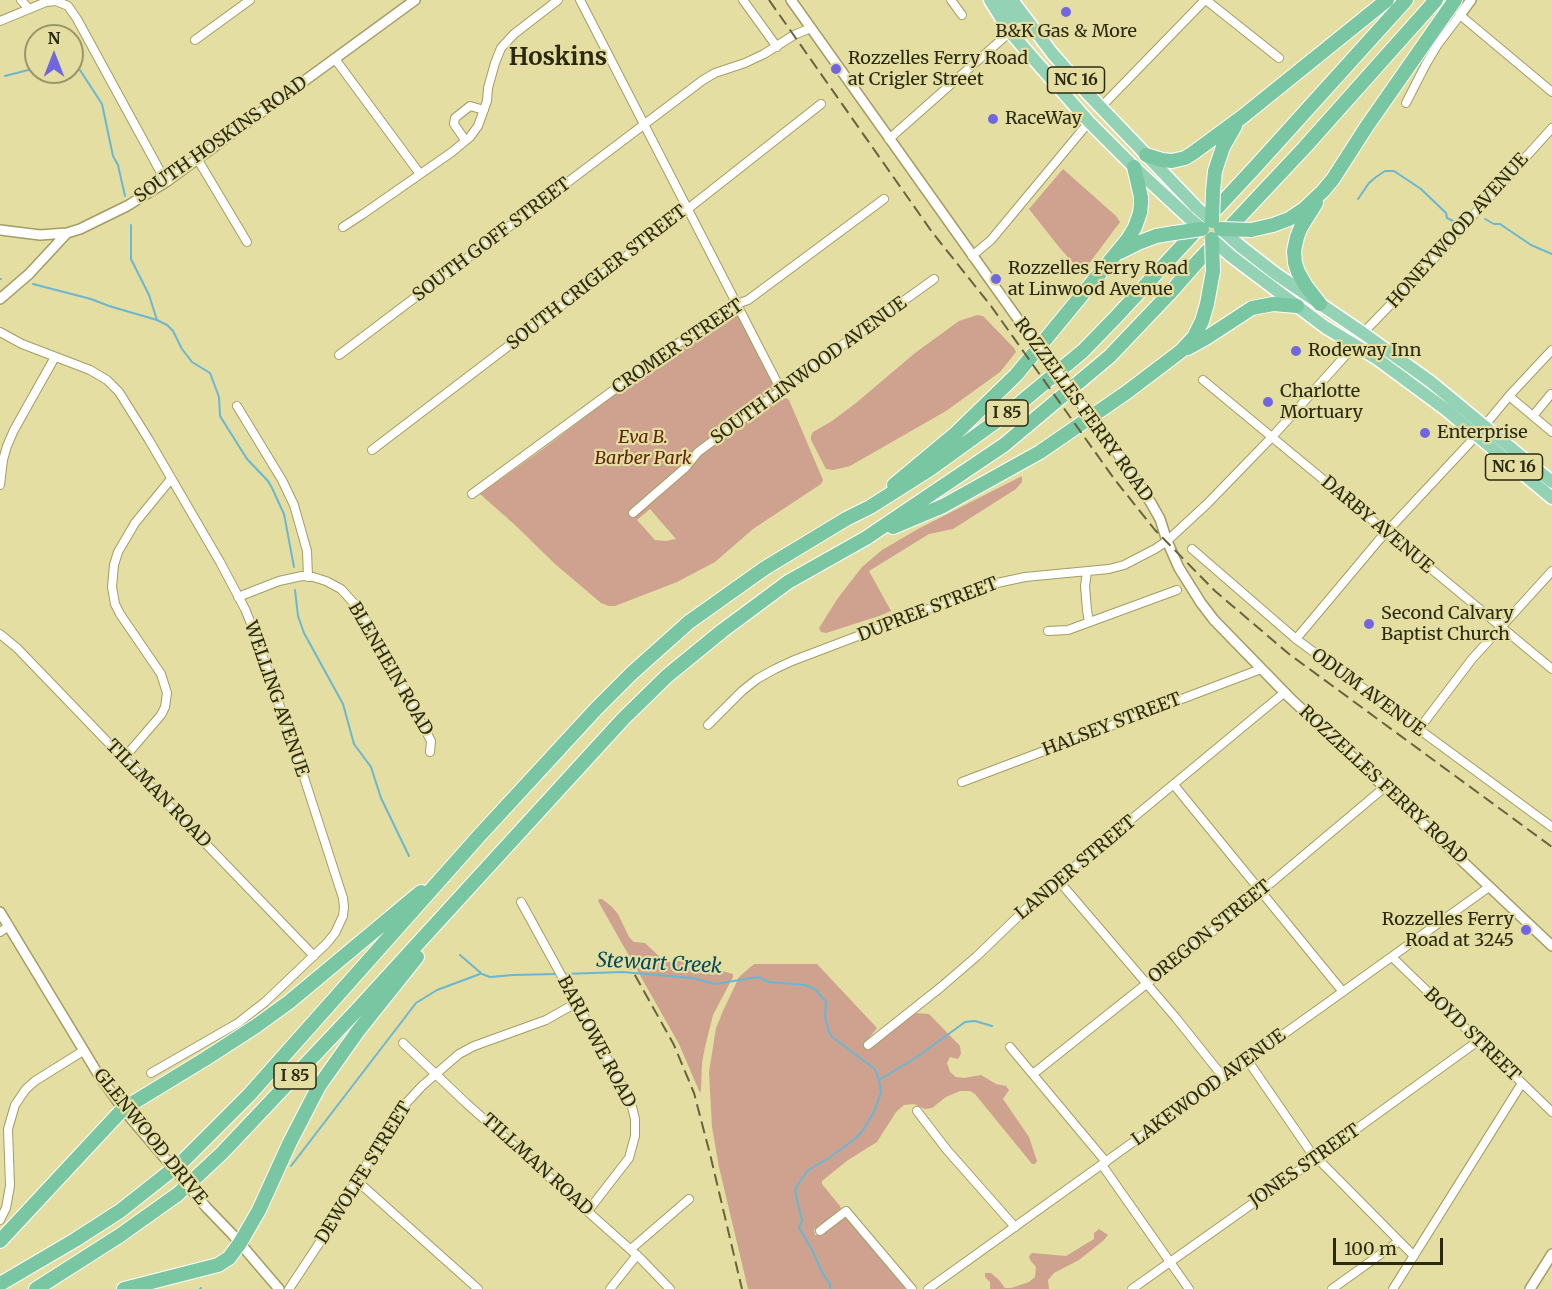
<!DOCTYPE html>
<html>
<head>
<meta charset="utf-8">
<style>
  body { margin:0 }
  #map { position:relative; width:1552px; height:1289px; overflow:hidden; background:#e4dea2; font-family:Merriweather,serif }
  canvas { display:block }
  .north { position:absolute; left:24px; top:24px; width:60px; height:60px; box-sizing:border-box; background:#e4dea2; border:2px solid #9a9668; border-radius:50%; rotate:0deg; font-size:16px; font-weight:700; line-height:24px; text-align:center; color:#2c2912 }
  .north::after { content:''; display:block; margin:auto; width:21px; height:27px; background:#7066e0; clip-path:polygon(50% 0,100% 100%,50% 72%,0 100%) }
  .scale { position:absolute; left:1333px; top:1238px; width:110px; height:27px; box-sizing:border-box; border:3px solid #2c2912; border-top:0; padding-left:8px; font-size:18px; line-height:21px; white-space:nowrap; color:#2c2912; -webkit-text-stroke:4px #e4dea2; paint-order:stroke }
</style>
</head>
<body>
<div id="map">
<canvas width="1552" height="1289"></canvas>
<div class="north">N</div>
<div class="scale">100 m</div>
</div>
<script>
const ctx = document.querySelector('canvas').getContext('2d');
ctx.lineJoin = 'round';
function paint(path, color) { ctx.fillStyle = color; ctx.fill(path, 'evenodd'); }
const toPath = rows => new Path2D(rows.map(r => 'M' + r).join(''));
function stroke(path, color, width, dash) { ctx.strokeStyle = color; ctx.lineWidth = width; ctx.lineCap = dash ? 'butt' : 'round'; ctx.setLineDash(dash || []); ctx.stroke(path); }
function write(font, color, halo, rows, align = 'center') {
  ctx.font = font + ' Merriweather,serif'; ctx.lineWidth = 4.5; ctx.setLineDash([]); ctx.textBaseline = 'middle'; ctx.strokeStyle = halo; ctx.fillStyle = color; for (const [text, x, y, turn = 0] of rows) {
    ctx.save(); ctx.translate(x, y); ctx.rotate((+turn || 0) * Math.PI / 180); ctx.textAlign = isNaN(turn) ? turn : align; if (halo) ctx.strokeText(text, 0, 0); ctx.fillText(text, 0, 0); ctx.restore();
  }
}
paint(toPath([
  [1063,169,1116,216,1120,222,1082,273,1059,247,1029,209],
  [735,310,782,400,786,398,789,400,823,480,821,484,753,529,715,562,677,582,615,606,609,606,601,603,555,564,514,524,480,494,543,449,618,392],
  [650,509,676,539,666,541,655,540,637,520],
  [977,315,983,316,1014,348,1016,352,1000,372,946,411,850,466,833,470,826,469,811,440,811,436,813,432,832,421,856,403,915,353,959,321],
  [1020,477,1022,477,1022,482,1016,489,953,529,929,534,869,571,891,611,879,616,826,633,821,632,819,628,838,598,862,567,882,550,918,529],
  [599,899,602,899,611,906,618,914,629,937,634,942,645,943,663,960,668,962,680,961,698,964,733,974,733,977,713,1015,705,1047,702,1063,701,1090,700,1093,679,1044,598,901],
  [754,964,817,964,877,1028,865,1043,871,1047,914,1013,929,1014,960,1046,961,1054,958,1059,950,1057,947,1063,950,1072,956,1077,964,1078,981,1075,996,1084,1006,1086,1009,1090,1003,1099,1029,1137,1037,1161,1035,1164,1032,1164,975,1094,970,1091,960,1091,946,1097,932,1108,925,1109,914,1104,904,1105,896,1112,877,1142,848,1160,822,1181,822,1184,840,1206,841,1209,814,1230,815,1235,821,1235,843,1218,849,1218,903,1282,905,1289,748,1289,719,1167,712,1127,709,1072,716,1028,723,1011,739,977],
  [1099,1229,1108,1235,1104,1240,1079,1260,1054,1273,1048,1280,1049,1289,990,1289,990,1282,985,1277,985,1273,991,1273,999,1280,1005,1288,1011,1288,1029,1282,1035,1277,1036,1267,1030,1260,1029,1256,1032,1253,1066,1256,1094,1239,1094,1233]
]), '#cfa18f');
stroke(toPath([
  [72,63,78,67,102,104,113,156,118,165,125,196],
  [5,76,36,68],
  [1358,199,1369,183,1376,177,1385,171,1394,171,1421,189,1446,213,1447,218,1455,222],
  [1485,219,1494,224,1500,224,1531,245,1552,254],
  [131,225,131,259,149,295,157,320],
  [0,279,1,279],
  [33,284,91,299,109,306,157,320,167,325,173,331,182,349,192,362,210,373,219,397,220,416,247,459,268,481,272,488,284,514,294,567],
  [295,590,298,616,304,633,343,704,354,744,371,767,381,798,409,856],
  [460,955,482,974,490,977,513,975,557,974],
  [563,974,623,972,692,978,715,984,758,977,769,982,805,985,815,989,826,1002,825,1017,829,1032,832,1037,875,1069,879,1080,881,1093,874,1112,863,1130,856,1138,829,1158,820,1163,807,1171,797,1186,795,1191,802,1221,799,1228,811,1248,823,1274,830,1284,830,1289],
  [879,1080,917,1057,965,1022,975,1021,992,1026],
  [291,1166,416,1003,437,990,480,974],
  [200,1289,201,1288]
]), '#69b7d2', 2);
const minor = toPath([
  [21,0,29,9],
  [580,0,781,390],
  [743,0,777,47],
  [951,0,962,15],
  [1206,0,1279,58],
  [0,21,46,2,56,1,68,6,77,19,166,182],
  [195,40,250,0],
  [335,59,420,174],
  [1406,103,1426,64,1438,44,1460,15,1552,92],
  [1101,107,1205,0],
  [889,139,1010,32],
  [465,140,454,124,455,118,470,106,484,110],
  [198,160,247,242],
  [343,227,363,214,452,152,470,137,478,126,482,115,487,101,488,88,495,63,501,48,514,34,558,0],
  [972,256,991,240,1089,122],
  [0,332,22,344,90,370,107,380,119,392,149,440,220,562,245,609,254,631,300,765,343,898,344,907,343,916,335,933,327,943,265,1002,238,1023,151,1073],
  [1363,333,1422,272,1552,128],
  [339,355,703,80,715,73,745,63,764,54,794,35,811,28],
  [1203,380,1552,669],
  [1509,396,1552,432],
  [237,406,282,480,294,505,307,551,308,577],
  [1533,416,1551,394],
  [372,450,675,219,821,104],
  [0,485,3,460,7,446,14,430,55,357],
  [472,494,671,348,737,304,748,300,884,199],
  [633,513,685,468,698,452,834,351,934,279],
  [1192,549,1296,639,1552,827],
  [1087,572,1085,586,1087,610,1089,622],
  [238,597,279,581,302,576,313,577,326,581,341,589,360,610,387,657,431,741,430,752],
  [1048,631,1068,630,1177,590],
  [0,634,17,648,314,956],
  [1296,639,1379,540,1476,436,1509,396,1552,350],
  [708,725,742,691,757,679,775,669,792,661,997,583,1025,577,1109,569,1124,565,1155,549,1167,541,1208,503,1272,437,1354,346],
  [1419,729,1472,659,1552,571],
  [124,758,161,715,165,707,167,693,161,674,120,614,115,604,112,587,114,565,118,552,135,523,171,479],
  [962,782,1261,669],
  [1174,785,1343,992],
  [1058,880,1176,1018,1224,1078],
  [521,902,626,1093,632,1107,635,1119,635,1136,629,1158,588,1211],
  [0,932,9,926],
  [1392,957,1552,1112],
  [403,1043,466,1103,641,1259,670,1289],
  [868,1045,941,987,977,956,1032,903,1058,880,1285,692],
  [1010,1047,1106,1162],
  [1248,1061,1310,1151,1414,1256],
  [1033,1074,1228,919,1385,787],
  [917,1111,947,1150,1015,1227],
  [1102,1165,1189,1289],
  [356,1180,478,1289],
  [0,1220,6,1208,10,1186,8,1129,15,1105,26,1089,35,1081,83,1051],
  [820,1231,846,1211,912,1289],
  [631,1249,689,1199],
  [289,1289,322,1239,388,1128,398,1112,422,1086,459,1054,474,1046,546,1020,576,1003],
  [610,1289,637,1255],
  [928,1289,1489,887],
  [1132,1289,1290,1177,1478,1041],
  [1332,1289,1399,1241],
  [1393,1289,1522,1083]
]);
const tertiary = toPath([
  [791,0,1025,329],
  [1460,15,1471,0],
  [0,230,40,235,67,233],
  [0,299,29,274,67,233,80,229,127,206,166,182,415,0],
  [1103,433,1124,462,1151,503,1160,519,1167,541,1179,568,1201,603,1214,620,1289,697,1552,946],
  [0,912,98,1074,123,1109,169,1163],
  [206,1207,232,1234,279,1289],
  [1530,1289,1552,1254]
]);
const trunk = toPath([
  [990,0,1010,32,1089,122,1134,167,1188,217],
  [1000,0,1013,17,1016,18,1022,15],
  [1012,0,1052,53,1088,94,1197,208],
  [1240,246,1276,274,1363,333,1431,382,1552,482],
  [1231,256,1325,327,1376,358,1445,409,1552,498]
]);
const motorway = toPath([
  [1146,155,1162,160,1172,161,1185,158,1193,153,1242,117,1387,0],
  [1213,191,1215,171,1223,147,1235,126],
  [1316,203,1301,227,1297,237,1294,251,1295,263,1298,272,1306,286,1320,304],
  [1251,230,1273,225,1289,219,1304,209,1323,191,1333,179,1367,126,1455,0],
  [1120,252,1138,243,1156,236,1174,233],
  [1188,348,1206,338,1252,308,1273,304,1297,306],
  [894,485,954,435,1016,375,1128,239,1135,227,1140,213,1141,204,1141,197,1134,167],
  [893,527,943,506,1040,452,1127,392,1181,351,1194,337,1202,321,1207,304,1213,271],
  [0,1241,123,1109,205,1059,256,1026,289,1002,421,892],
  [0,1284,75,1240,120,1211,182,1162,249,1095,479,836,596,709,632,673,689,622,765,568,846,519,870,507,930,469,1013,409,1083,351,1115,318,1257,165,1406,0],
  [36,1289,119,1236,178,1194,222,1153,358,1009,623,719,667,676,722,631,788,582,866,538,1004,445,1110,356,1169,294,1199,260,1305,147,1436,0],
  [124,1289,218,1265,229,1258,240,1243,259,1210,290,1142,319,1086,358,1031,417,957]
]);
stroke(minor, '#a39d64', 10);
stroke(tertiary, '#a39d64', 12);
stroke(trunk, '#fff', 15);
stroke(motorway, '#fff', 16);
stroke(minor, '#fff', 8);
stroke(tertiary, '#fff', 9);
stroke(trunk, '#93d2b4', 12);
stroke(motorway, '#78c6a2', 14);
stroke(toPath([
  [769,0,932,232,991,306,1115,480,1155,530,1215,591,1289,654,1552,847],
  [626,959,674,1045,694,1093,710,1154,742,1289]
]), '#676340', 2, [12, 6]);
const tertiaryBridge = toPath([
  [1025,329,1103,433],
  [169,1163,206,1207]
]);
const trunkBridge = toPath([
  [1197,208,1212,221],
  [1188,217,1202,229],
  [1221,229,1240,246],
  [1212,239,1231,256]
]);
const motorwayBridge = toPath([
  [1212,221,1213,191],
  [1221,229,1251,230],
  [1174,233,1202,229],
  [1212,239,1213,271]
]);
stroke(tertiaryBridge, '#a39d64', 12, []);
stroke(trunkBridge, '#fff', 15, []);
stroke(motorwayBridge, '#fff', 16, []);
stroke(tertiaryBridge, '#fff', 9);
stroke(trunkBridge, '#93d2b4', 12);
stroke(motorwayBridge, '#78c6a2', 14);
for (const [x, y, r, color] of [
  [1066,12,6,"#7066e0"],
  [836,69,6,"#7066e0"],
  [993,119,6,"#7066e0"],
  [996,279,6,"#7066e0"],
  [1296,351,6,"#7066e0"],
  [1268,402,6,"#7066e0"],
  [1425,433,6,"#7066e0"],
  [1369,624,6,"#7066e0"],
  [1526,930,6,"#7066e0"]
]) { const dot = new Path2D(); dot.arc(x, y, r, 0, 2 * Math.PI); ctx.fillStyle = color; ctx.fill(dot); stroke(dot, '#e4dea2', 2); }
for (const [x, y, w] of [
  [1076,80,57],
  [1007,413,42],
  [1514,467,57],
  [295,1076,42]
]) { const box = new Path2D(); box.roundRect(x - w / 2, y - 13, w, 26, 4.5); ctx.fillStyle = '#e4dea2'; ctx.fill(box); stroke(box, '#2c2912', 1.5); }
write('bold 16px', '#2c2912', null, [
  ["NC 16",1076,80],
  ["I 85",1007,413],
  ["NC 16",1514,467],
  ["I 85",295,1076]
]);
write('18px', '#2c2912', '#e4dea2', [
  ["B&K Gas & More",1066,32,"center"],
  ["Rozzelles Ferry Road",848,59],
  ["at Crigler Street",848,80],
  ["RaceWay",1005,119],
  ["Rozzelles Ferry Road",1008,269],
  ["at Linwood Avenue",1008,290],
  ["Rodeway Inn",1308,351],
  ["Charlotte",1280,392],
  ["Mortuary",1280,413],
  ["Enterprise",1437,433],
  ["Second Calvary",1381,614],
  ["Baptist Church",1381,635],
  ["Rozzelles Ferry",1514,920,"right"],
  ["Road at 3245",1514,941,"right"]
], 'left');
write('18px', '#2c2912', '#e4dea2', [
  ["SOUTH HOSKINS ROAD",221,140,-35],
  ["HONEYWOOD AVENUE",1458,231,-48],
  ["SOUTH GOFF STREET",492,240,-37],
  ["SOUTH CRIGLER STREET",597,278,-38],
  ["CROMER STREET",678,347,-34],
  ["SOUTH LINWOOD AVENUE",809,371,-36],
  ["ROZZELLES FERRY ROAD",1083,410,54],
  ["DARBY AVENUE",1377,525,40],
  ["DUPREE STREET",928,610,-21],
  ["BLENHEIN ROAD",390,669,60],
  ["ODUM AVENUE",1368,693,36],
  ["WELLING AVENUE",276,699,71],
  ["HALSEY STREET",1112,725,-21],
  ["ROZZELLES FERRY ROAD",1383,785,43],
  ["TILLMAN ROAD",158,794,46],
  ["LANDER STREET",1076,868,-40],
  ["OREGON STREET",1210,932,-39],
  ["BOYD STREET",1472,1035,44],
  ["BARLOWE ROAD",596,1042,62],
  ["LAKEWOOD AVENUE",1209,1088,-36],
  ["GLENWOOD DRIVE",150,1137,51],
  ["TILLMAN ROAD",537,1165,42],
  ["JONES STREET",1305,1166,-35],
  ["DEWOLFE STREET",364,1173,-58]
]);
write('italic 18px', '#5f2408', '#e4dea2', [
  ["Eva B.",643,438],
  ["Barber Park",643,459]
]);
write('italic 20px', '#024a5d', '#e4dea2', [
  ["Stewart Creek",659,964,3]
]);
write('bold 24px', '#2c2912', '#e4dea2', [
  ["Hoskins",558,58]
]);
</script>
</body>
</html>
